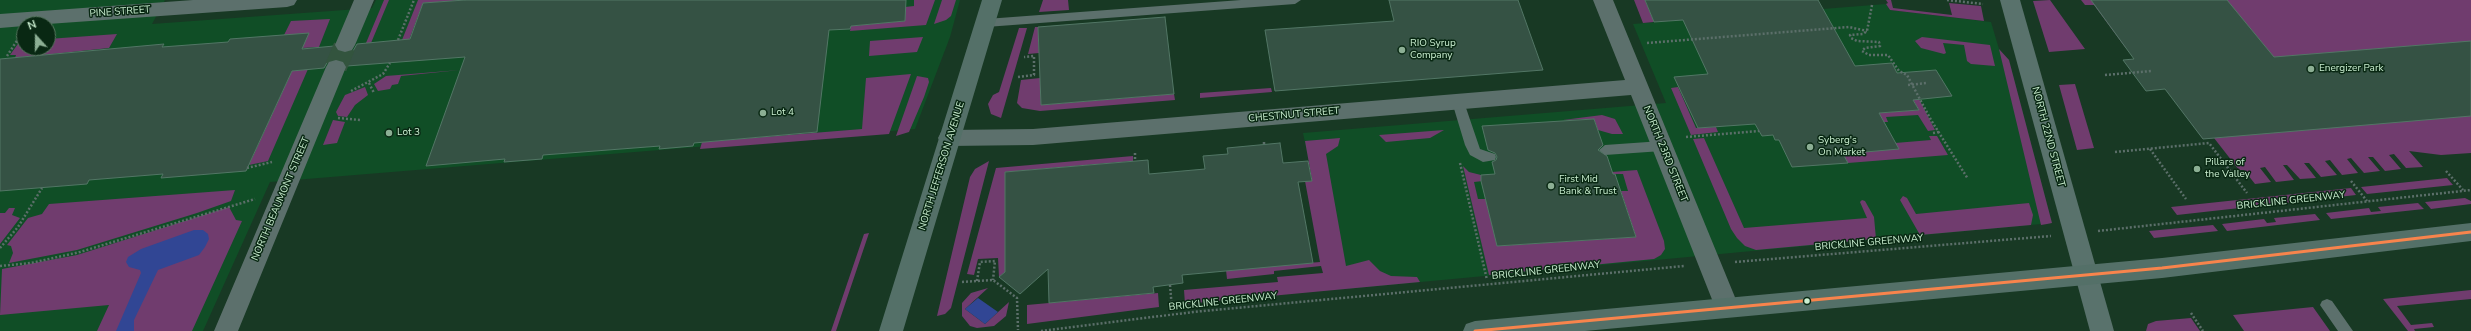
<!DOCTYPE html>
<html>
<head>
<meta charset="utf-8">
<style>
  body { margin:0 }
  #map { position:relative; width:2471px; height:331px; overflow:hidden; background:#183924; font-family:"Nunito Sans",sans-serif }
  canvas { display:block }
  .north { position:absolute; left:16px; top:16px; width:40px; height:40px; box-sizing:border-box; background:#092813; border:1px solid #56775f; border-radius:50%; rotate:339deg; font-size:11px; font-weight:700; line-height:16px; text-align:center; color:#caeed0 }
  .north::after { content:''; display:block; margin:auto; width:14px; height:18px; background:#8caf94; clip-path:polygon(50% 0,100% 100%,50% 72%,0 100%) }
</style>
</head>
<body>
<div id="map">
<canvas width="2471" height="331"></canvas>
<div class="north">N</div>
</div>
<script>
const ctx = document.querySelector('canvas').getContext('2d');
ctx.lineJoin = 'round';
function paint(path, color) { ctx.fillStyle = color; ctx.fill(path, 'evenodd'); }
const toPath = rows => new Path2D(rows.map(r => 'M' + r).join(''));
function stroke(path, color, width, dash) { ctx.strokeStyle = color; ctx.lineWidth = width; ctx.lineCap = dash ? 'butt' : 'round'; ctx.setLineDash(dash || []); ctx.stroke(path); }
function write(font, color, halo, rows, align = 'center') {
  ctx.font = font + ' "Nunito Sans",sans-serif'; ctx.lineWidth = 3; ctx.setLineDash([]); ctx.textBaseline = 'middle'; ctx.strokeStyle = halo; ctx.fillStyle = color; for (const [text, x, y, turn = 0] of rows) {
    ctx.save(); ctx.translate(x, y); ctx.rotate((+turn || 0) * Math.PI / 180); ctx.textAlign = isNaN(turn) ? turn : align; if (halo) ctx.strokeText(text, 0, 0); ctx.fillText(text, 0, 0); ctx.restore();
  }
}
paint(toPath([
  [0,0,165,0,152,24,372,8,376,0,960,0,950,37,915,129,270,182,203,331,0,331],
  [24,24,48,24,48,48,24,48],
  [1886,4,1890,10,1991,22,1999,49,2009,60,2052,223,1335,290,1303,133,1666,103,1633,24]
]), '#104e26');
paint(toPath([
  [384,0,389,0,371,43,366,43],
  [418,0,465,0,423,3,409,40,402,40],
  [914,0,935,0,926,25,850,31,851,26,904,21,905,7,914,6],
  [942,0,956,0,951,16,946,20,934,24],
  [1043,0,1068,0,1069,10,1039,12],
  [1634,0,1645,0,1654,22,1643,23],
  [1886,0,1891,0,1893,8,1952,15,1949,3,1981,6,1984,21,1890,10,1886,4,1888,3],
  [2050,0,2085,49,2049,52,2033,1],
  [2081,0,2471,0,2471,153,2441,155,2409,151,2423,167,2406,168,2394,154,2389,155,2401,169,2385,171,2373,157,2368,157,2380,171,2364,173,2351,158,2347,159,2358,173,2342,175,2330,160,2325,161,2337,175,2321,177,2309,163,2304,163,2316,178,2300,179,2287,165,2283,165,2294,180,2276,182,2265,167,2260,168,2271,182,2255,184,2244,170,2239,170,2214,138,2203,139,2150,68,2125,47,2094,5,2085,5],
  [330,19,319,47,302,48,284,35,291,21],
  [1035,27,1038,27,1039,53,1028,54],
  [1019,28,1027,28,1001,118,991,114,988,104,993,95,999,92],
  [117,34,109,48,15,58,16,55,10,55,20,41,24,41,24,48,48,48,48,39],
  [923,37,917,52,869,56,870,41],
  [1922,37,1990,45,1995,66,1971,64,1967,61,1964,45,1943,43,1946,53,1944,54,1921,48,1915,41],
  [1999,49,2009,60,2052,223,2047,224,2041,225],
  [308,69,268,161,249,165,292,71],
  [460,70,401,76,398,84,392,85,390,89,378,91,374,84,386,76],
  [911,74,889,134,700,149,702,142,862,129,866,78],
  [917,76,928,78,929,82,924,97,909,132,896,136],
  [1040,78,1041,105,1174,94,1175,100,1040,111,1022,108,1017,103,1021,80],
  [2075,84,2094,148,2077,150,2059,85],
  [365,87,368,95,355,105,347,117,338,116,336,112,345,95],
  [1678,87,1696,128,1716,127,1718,132,1691,135,1671,88],
  [1271,88,1272,92,1200,98,1200,93],
  [1908,91,1919,99,1935,130,1928,131,1918,115,1886,117,1888,122,1883,122,1879,113,1919,110],
  [1602,115,1615,119,1623,134,1612,134,1598,130,1594,119,1563,120],
  [333,120,345,122,337,143,323,145],
  [1444,130,1430,138,1386,142,1379,135],
  [1929,136,1937,136,1948,155,1848,163,1843,154,1895,143,1931,140],
  [1340,138,1338,146,1326,154,1346,266,1369,260,1380,271,1391,276,1417,277,1420,282,1185,304,1184,290,1278,282,1277,277,1323,273,1321,266,1274,271,1274,274,1227,279,1226,270,1320,262,1305,181,1312,180,1305,141],
  [1704,138,1744,228,1867,218,1860,202,1862,200,1865,201,1874,217,1876,239,1756,250,1745,246,1737,238,1731,229,1693,139],
  [1133,156,1133,161,1005,172,1005,272,999,277,998,258,978,259,974,275,967,274,996,168],
  [989,161,951,308,945,314,937,316,970,177,975,169],
  [1463,166,1469,172,1481,175,1483,181,1474,182,1478,199,1486,199,1498,246,1636,237,1621,191,1628,191,1623,174,1613,174,1612,172,1637,170,1664,241,1665,249,1661,255,1654,259,1489,275],
  [2447,178,2453,185,2367,194,2361,187],
  [2351,188,2356,195,2177,215,2171,207],
  [235,190,231,201,197,213,77,250,9,263,13,253,11,246,7,245,28,218,42,214,49,204],
  [1903,196,1907,198,1916,214,2029,203,2033,215,2031,225,1920,235,1900,200],
  [2465,198,2471,201,2471,204,2431,209,2425,202],
  [2418,203,2424,209,2331,219,2326,213,2369,208,2371,212,2381,211,2378,207],
  [229,207,236,220,242,221,192,331,97,331,109,305,0,315,2,269,77,255],
  [9,208,15,208,12,215,20,218,0,244,0,213,5,213],
  [2315,214,2320,220,2227,231,2222,224,2264,219,2267,223,2276,222,2274,218],
  [2213,225,2218,231,2154,238,2149,231],
  [869,233,836,331,831,331,864,234],
  [988,288,965,309,985,324,1009,302,1006,316,994,326,977,328,970,326,962,316,962,303,971,293],
  [2471,290,2471,299,2397,306,2411,325,2432,323,2434,327,2414,329,2415,331,2408,331,2383,299],
  [1158,293,1159,307,1027,324,1027,305],
  [2313,307,2330,331,2244,331,2233,315],
  [2191,318,2200,331,2146,331,2148,324,2156,321]
]), '#703c6e');
paint(toPath([
  [194,230,203,230,208,234,209,239,205,247,199,255,158,270,134,320,134,331,116,331,141,273,140,270,129,267,126,262,128,257,141,249],
  [978,298,998,312,985,324,965,309]
]), '#314694');
const building = toPath([
  [465,0,906,0,905,21,851,26,850,29,829,30,817,132,694,143,693,146,659,149,660,146,543,155,542,159,504,162,505,159,426,166,465,57,347,66,343,61,336,59,328,61,324,68,292,71,246,171,161,178,163,174,89,180,87,184,0,191,0,59,164,44,162,47,228,42,230,39,309,33,302,49,334,46,338,51,345,53,353,51,357,44,410,39,423,3,465,0],
  [1389,0,1518,0,1543,70,1275,91,1265,30,1394,21,1389,0],
  [1645,0,1818,0,1855,66,1892,63,1897,73,1936,70,1952,96,1913,100,1919,110,1879,113,1899,149,1843,154,1848,163,1792,167,1779,140,1775,140,1773,135,1762,136,1755,124,1698,128,1674,77,1708,74,1683,20,1654,22,1645,0],
  [2091,0,2227,0,2274,57,2471,41,2471,116,2203,139,2165,89,2146,91,2123,60,2134,59,2091,0],
  [1165,17,1174,94,1041,105,1038,27,1165,17],
  [1594,119,1603,145,1598,150,1607,156,1613,174,1615,174,1636,237,1497,246,1481,181,1481,175,1495,174,1492,162,1496,160,1497,157,1495,153,1488,150,1482,126,1594,119],
  [1280,143,1283,163,1308,161,1312,181,1298,182,1313,263,1182,275,1183,283,1153,287,1154,293,1049,303,1048,269,1020,294,999,277,1005,272,1005,172,1148,160,1149,174,1205,169,1203,156,1228,154,1227,148,1280,143]
]);
paint(building, '#355244');
stroke(building, '#527665', 1);
stroke(toPath([
  [336,67,345,45]
]), '#33543e', 22, [22, 11]);
stroke(toPath([
  [1947,0,1983,4],
  [1872,5,1867,31,1863,34,1850,35,1851,38,1857,41,1879,42,1880,46,1865,48,1862,51,1869,55,1888,55,1899,71,1907,75,1931,120,1968,179],
  [398,40,414,0],
  [1647,43,1849,27,1867,31],
  [7,56,18,39],
  [2105,75,2152,71],
  [1018,77,1034,75,1034,56,1024,57],
  [369,83,374,93],
  [1908,85,1927,83],
  [351,91,383,74,390,63],
  [338,118,360,120],
  [1933,133,1939,132],
  [1686,137,1759,131],
  [1264,142,1264,145],
  [2150,149,2186,199],
  [2115,152,2209,143,2247,193],
  [1135,153,1135,161],
  [1460,163,1487,280],
  [247,168,272,162],
  [2446,171,2463,190],
  [2351,181,2367,201],
  [2098,231,2471,190],
  [0,248,18,227,42,188],
  [1735,262,2051,236],
  [0,266,31,263,80,252,255,199],
  [977,281,980,262,995,261,993,280],
  [962,282,993,280,1017,298,1018,330],
  [1170,285,1172,309],
  [2191,313,2203,331],
  [1041,331,1193,312,1684,266]
]), '#5c6f6a', 2.5, [2, 2]);
paint(toPath([
  [1241,0,1301,0,1295,4,986,27,980,23,986,19,1241,0],
  [1458,97,1464,102,1480,149,1495,154,1496,157,1495,160,1483,162,1470,155,1465,145,1452,102,1458,97],
  [1662,141,1668,146,1662,151,1605,155,1599,150,1605,145,1662,141],
  [2327,299,2332,301,2353,331,2338,331,2320,305,2322,301,2327,299]
]), '#5c706c');
paint(toPath([
  [193,0,297,0,294,5,287,7,48,24,24,24,24,26,0,28,0,14,193,0],
  [354,0,374,0,355,45,352,50,345,52,338,50,335,45,354,0],
  [1593,0,1613,0,1739,307,1735,314,1727,317,1719,314,1715,307,1631,95,1033,145,949,146,941,144,938,138,941,132,949,130,1033,129,1625,80,1593,0],
  [336,60,343,62,346,67,238,331,214,331,326,67,329,62,336,60]
]), '#5c706c');
paint(toPath([
  [2000,0,2020,0,2114,331,2090,331,2000,0]
]), '#59726c');
paint(toPath([
  [982,0,1002,0,903,331,879,331,982,0],
  [2471,223,2471,241,2162,278,1585,331,1463,331,1466,324,1475,321,2162,258,2471,223]
]), '#547068');
stroke(toPath([
  [1475,331,2162,268,2471,232]
]), '#f8844c', 3);
for (const [x, y, r, color] of [
  [1402,50,4,"#8caf94"],
  [2311,69,4,"#8caf94"],
  [763,113,4,"#8caf94"],
  [389,133,4,"#8caf94"],
  [1810,147,4,"#8caf94"],
  [2197,169,4,"#8caf94"],
  [1551,186,4,"#8caf94"],
  [1807,301,3.5,"#caeed0"]
]) { const dot = new Path2D(); dot.arc(x, y, r, 0, 2 * Math.PI); ctx.fillStyle = color; ctx.fill(dot); stroke(dot, '#092813', 1.5); }
write('10px', '#caeed0', '#092813', [
  ["PINE STREET",120,12,-4],
  ["CHESTNUT STREET",1294,115,-5],
  ["NORTH 22ND STREET",2048,137,75],
  ["NORTH 23RD STREET",1665,154,68],
  ["NORTH JEFFERSON AVENUE",942,166,-73],
  ["NORTH BEAUMONT STREET",281,199,-67],
  ["BRICKLINE GREENWAY",2291,201,-6],
  ["BRICKLINE GREENWAY",1869,243,-5],
  ["BRICKLINE GREENWAY",1546,271,-6],
  ["BRICKLINE GREENWAY",1223,302,-6]
]);
write('10px', '#caeed0', '#092813', [
  ["RIO Syrup",1410,44],
  ["Company",1410,56],
  ["Energizer Park",2319,69],
  ["Lot 4",771,113],
  ["Lot 3",397,133],
  ["Syberg's",1818,141],
  ["On Market",1818,153],
  ["Pillars of",2205,163],
  ["the Valley",2205,175],
  ["First Mid",1559,180],
  ["Bank & Trust",1559,192]
], 'left');
</script>
</body>
</html>
